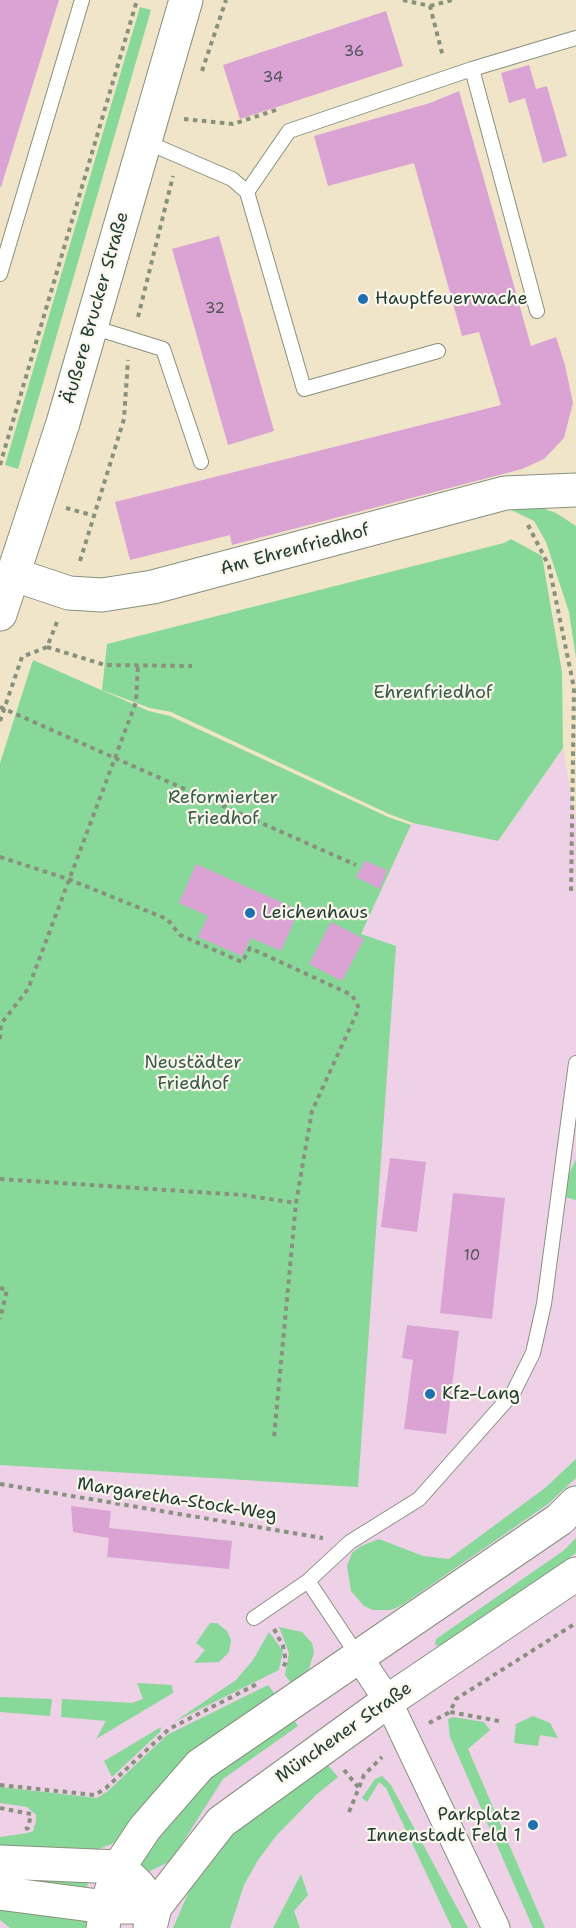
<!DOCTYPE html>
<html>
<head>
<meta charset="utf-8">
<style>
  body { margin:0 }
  canvas { display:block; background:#f0e5c8 }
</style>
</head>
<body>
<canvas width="576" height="1928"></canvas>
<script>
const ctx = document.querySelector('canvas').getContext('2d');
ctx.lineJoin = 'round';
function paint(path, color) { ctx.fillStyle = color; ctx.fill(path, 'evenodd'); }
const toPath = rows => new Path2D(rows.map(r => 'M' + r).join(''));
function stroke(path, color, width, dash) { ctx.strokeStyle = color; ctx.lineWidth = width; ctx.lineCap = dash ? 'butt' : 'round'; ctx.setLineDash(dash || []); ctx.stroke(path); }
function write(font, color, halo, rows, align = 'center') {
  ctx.font = font + ' "Shantell Sans",sans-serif'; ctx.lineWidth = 4.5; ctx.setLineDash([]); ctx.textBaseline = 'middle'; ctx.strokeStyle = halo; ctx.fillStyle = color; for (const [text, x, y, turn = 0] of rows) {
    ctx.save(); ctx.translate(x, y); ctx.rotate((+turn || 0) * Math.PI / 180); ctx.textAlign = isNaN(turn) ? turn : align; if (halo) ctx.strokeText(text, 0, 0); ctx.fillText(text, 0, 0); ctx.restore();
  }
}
paint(toPath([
  [563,748,576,821,576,1928,0,1928,0,1465,358,1486,361,934,411,825,413,823,498,841]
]), '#eed0e7');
paint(toPath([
  [140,7,151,10,18,469,5,465],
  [542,508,556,513,576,526,576,658,569,612,546,542,534,521,509,509],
  [511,539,542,556,562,672,563,748,498,841,413,823,389,814,171,712,150,708,102,690,107,644,504,543],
  [33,660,149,711,170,716,388,817,411,825,361,934,396,946,358,1487,0,1465,0,763],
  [576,1159,576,1200,564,1197,567,1178],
  [576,1459,576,1478,548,1504,402,1605,391,1610,373,1610,364,1606,351,1591,347,1566,352,1553,361,1546,379,1539,423,1556,449,1559,545,1488],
  [576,1538,576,1553,441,1646,435,1645,436,1639,563,1551],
  [210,1623,217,1623,227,1631,231,1640,229,1652,219,1662,194,1663,205,1650,196,1643],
  [279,1627,302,1632,312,1643,314,1652,309,1669,291,1683,285,1675,289,1653],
  [269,1632,283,1651,279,1670,174,1722,236,1680,253,1660],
  [137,1683,172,1685,173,1693,96,1739,106,1721,61,1717,62,1699,132,1703,143,1699],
  [268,1685,275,1694,112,1844,91,1852,0,1853,0,1837,28,1833,33,1831,36,1821,36,1815,27,1807,0,1803,0,1787,97,1798,108,1791,167,1735],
  [0,1697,52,1699,50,1716,0,1712],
  [533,1716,550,1723,558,1738,540,1735,538,1746,514,1743,516,1724],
  [453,1717,484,1722,490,1730,468,1749,545,1928,533,1928,450,1737,448,1719],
  [293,1719,298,1726,223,1779,171,1861,148,1872,137,1867,196,1791,216,1773],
  [161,1727,160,1732,112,1777,104,1761],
  [327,1764,338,1777,316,1795,277,1835,258,1860,244,1885,230,1928,173,1928,193,1882,224,1841,256,1813],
  [382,1776,391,1785,468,1928,452,1928,386,1788,379,1782,367,1802,362,1798,375,1779],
  [301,1874,308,1895,294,1911,300,1928,273,1928],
  [34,1878,87,1881,88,1885,85,1888,36,1883],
  [0,1909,89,1920,92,1928,10,1928,0,1920]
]), '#88d999');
paint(toPath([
  [0,0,59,0,1,187,0,187],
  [386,11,403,66,240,119,223,65],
  [529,65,536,89,547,86,567,156,543,163,525,98,509,103,501,73],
  [459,91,531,346,556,337,565,365,573,403,564,438,544,459,522,469,232,545,230,535,130,560,115,502,501,405,479,332,462,336,414,163,328,186,314,136,430,103],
  [219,236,274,431,228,445,172,249],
  [365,861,387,870,380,889,356,877],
  [196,864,299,910,281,951,251,938,242,956,198,937,208,916,179,903],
  [331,922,364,939,342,981,309,964],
  [390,1158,426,1162,417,1232,381,1227],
  [453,1193,505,1198,492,1319,440,1313],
  [407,1325,459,1331,446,1434,404,1429,413,1360,402,1358],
  [71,1506,111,1511,109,1528,232,1541,229,1569,107,1557,109,1538,73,1532]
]), '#daa3d4');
const service = toPath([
  [472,69,537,311],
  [144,141,232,179,247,192,304,389,438,351],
  [247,192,289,131,472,69,576,38],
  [0,274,82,0],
  [92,327,163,349,201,462],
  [308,1581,358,1656],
  [254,1618,308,1581,350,1542,419,1499,513,1393,533,1353,544,1304,576,1063]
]);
const minor = toPath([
  [358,1656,388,1701,496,1928]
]);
const tertiary = toPath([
  [15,575,69,593,102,595,153,587,505,493,576,490],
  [0,614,63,423,186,0],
  [0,1862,119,1867,138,1885,155,1907],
  [0,1893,106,1907,155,1907]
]);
const secondary = toPath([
  [103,1928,106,1907,119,1867,145,1828,200,1765,560,1519,576,1503],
  [150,1928,155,1907,221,1822,388,1701,576,1574]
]);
stroke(service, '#88917e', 16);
stroke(minor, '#88917e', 29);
stroke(tertiary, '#88917e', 35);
stroke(secondary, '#88917e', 35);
stroke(toPath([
  [403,0,430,6,443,57],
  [430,6,452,0],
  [202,71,226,0],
  [184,119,233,124,279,109],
  [138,317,173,176],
  [0,465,137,0],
  [66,508,95,516],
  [528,525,549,566,574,688,571,894],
  [80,561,124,419,128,360],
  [47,647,105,665,192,666],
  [0,707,356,865],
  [0,721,22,657,47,647,57,622],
  [0,857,68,879,167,919,180,935,242,962,250,948,352,995,359,1008,312,1111,296,1203,274,1437],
  [0,1039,1,1024,28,989,136,702,138,664],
  [0,1179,243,1195,296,1203],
  [0,1288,7,1290,0,1319],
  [0,1484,323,1538],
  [274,1629,283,1646,286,1662,282,1669],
  [499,1721,450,1712,456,1699,576,1623],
  [429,1723,450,1712],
  [344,1770,359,1788],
  [0,1785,95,1795,106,1788,169,1729,257,1684],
  [0,1808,31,1814,28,1828,25,1829],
  [349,1812,364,1775,382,1757]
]), '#88917e', 4, [4.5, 4.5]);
stroke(service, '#fff', 14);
stroke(minor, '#fff', 27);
stroke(tertiary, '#fff', 33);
stroke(secondary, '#fff', 33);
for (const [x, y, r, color] of [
  [363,299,6,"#1f6fb2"],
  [250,913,6,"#1f6fb2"],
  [430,1394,6,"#1f6fb2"],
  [533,1825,6,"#1f6fb2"]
]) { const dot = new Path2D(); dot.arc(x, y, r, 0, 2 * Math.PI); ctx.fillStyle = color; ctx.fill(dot); stroke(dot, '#fbf7ec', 2); }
write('15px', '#4e565c', null, [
  ["36",354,52],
  ["34",273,78],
  ["32",215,309],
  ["10",472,1256]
]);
write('18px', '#1f3d34', '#fbf7ec', [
  ["Hauptfeuerwache",375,299],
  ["Leichenhaus",262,913],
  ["Kfz-Lang",442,1394],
  ["Parkplatz",521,1815,"right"],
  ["Innenstadt Feld 1",521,1836,"right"]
], 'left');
write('18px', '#1f3d34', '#fbf7ec', [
  ["Äußere Brucker Straße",96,308,-74],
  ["Am Ehrenfriedhof",295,550,-15],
  ["Margaretha-Stock-Weg",177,1500,9],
  ["Münchener Straße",344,1733,-35]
]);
write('18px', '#345c48', '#fbf7ec', [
  ["Ehrenfriedhof",433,693],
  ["Reformierter",223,798],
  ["Friedhof",223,819],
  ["Neustädter",193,1063],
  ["Friedhof",193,1084]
]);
</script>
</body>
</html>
